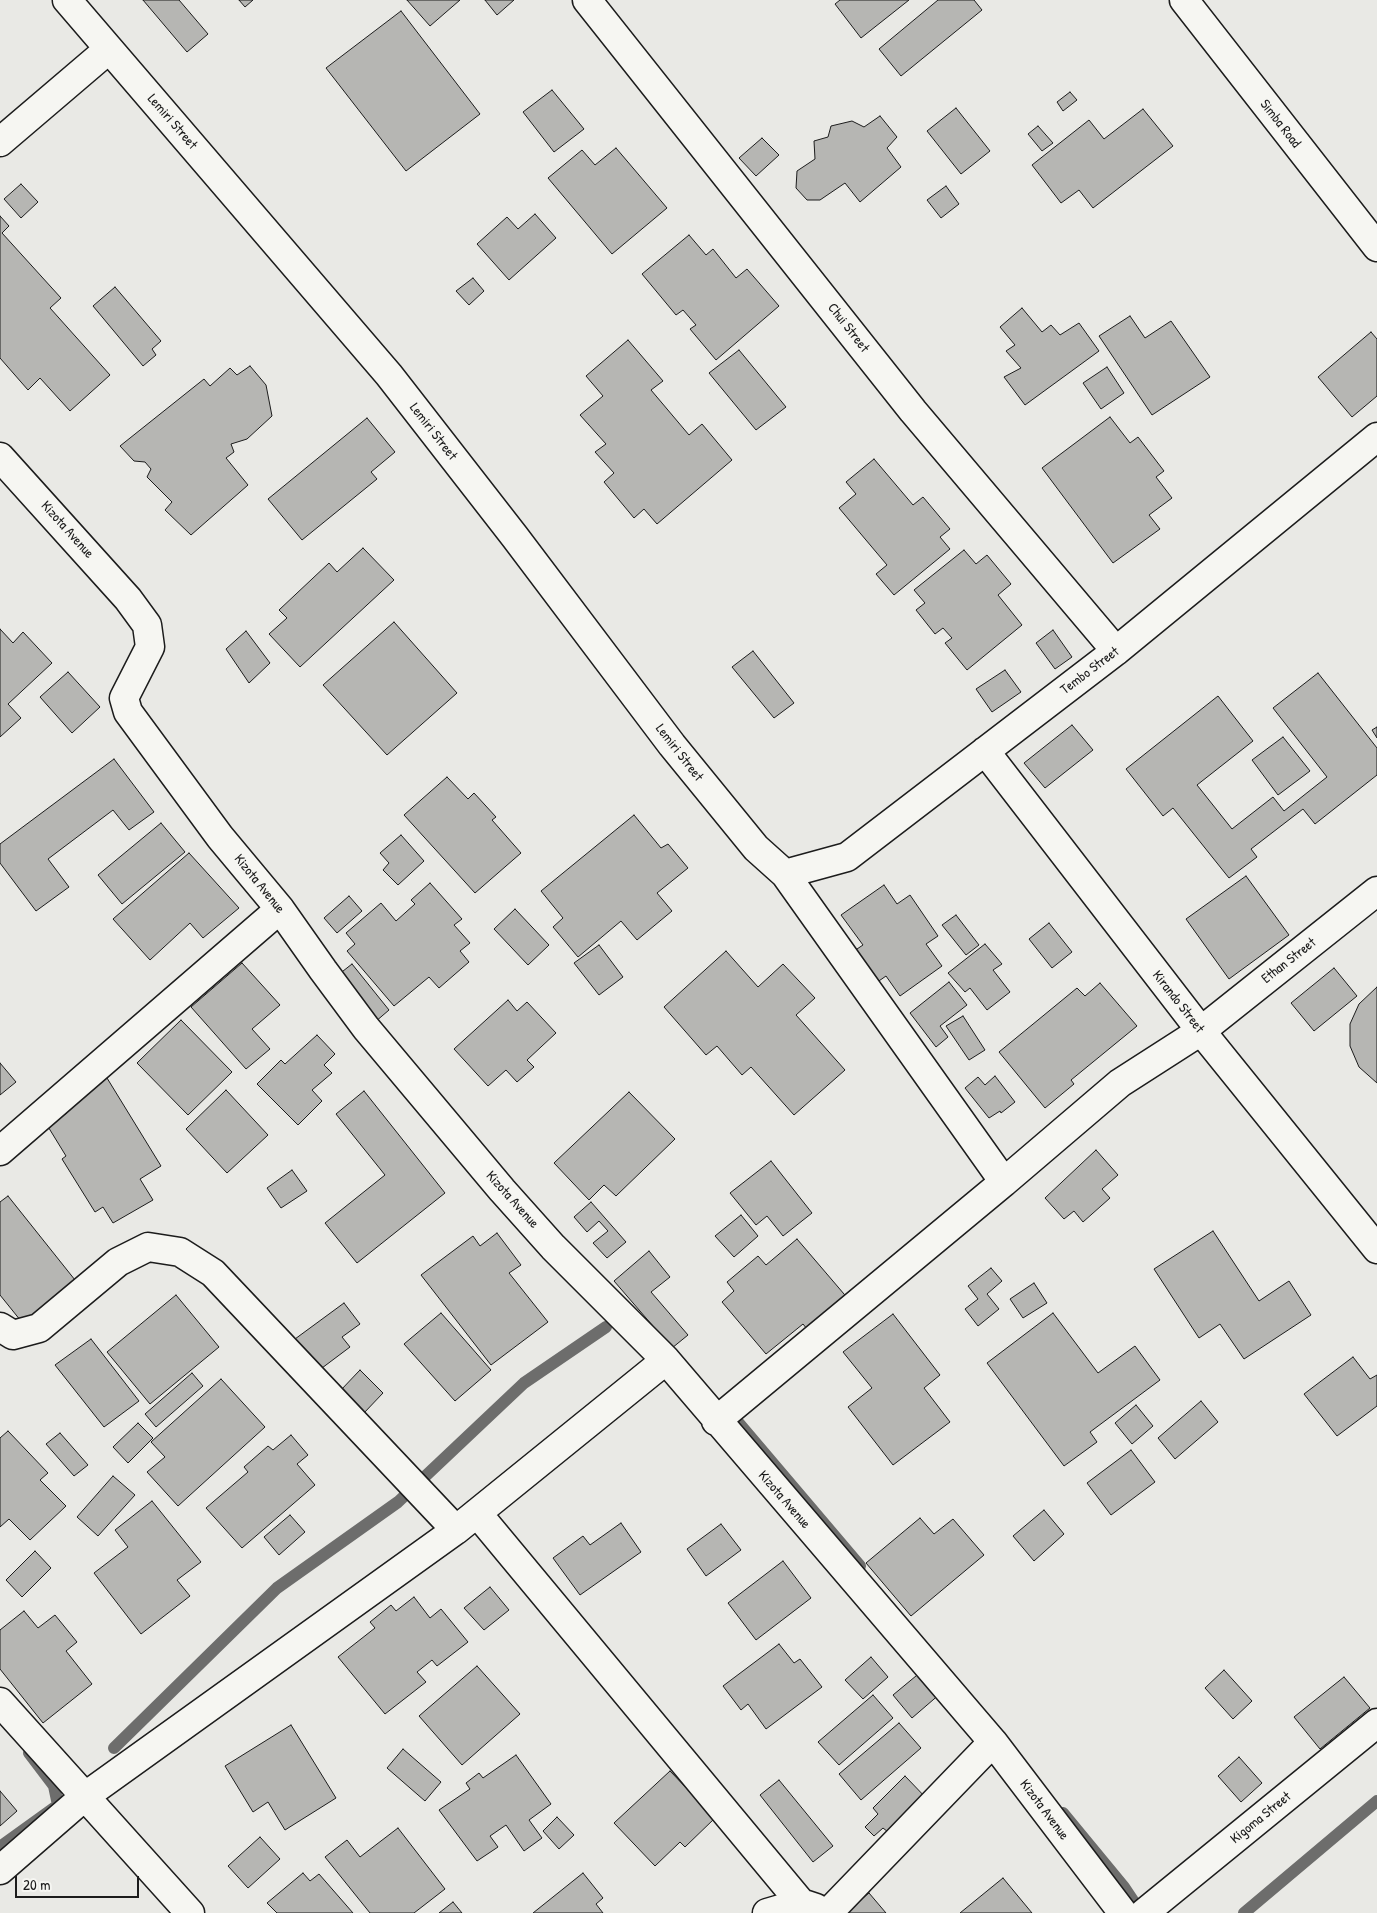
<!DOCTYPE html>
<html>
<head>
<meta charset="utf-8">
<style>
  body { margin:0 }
  #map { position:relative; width:1377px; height:1913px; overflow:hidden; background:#e9e9e5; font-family:"Patrick Hand",sans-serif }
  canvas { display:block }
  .scale { position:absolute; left:15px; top:1876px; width:124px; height:22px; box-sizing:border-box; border:2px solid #1c1c1c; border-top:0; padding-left:6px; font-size:15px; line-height:18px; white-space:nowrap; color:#1c1c1c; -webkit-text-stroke:4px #f6f6f2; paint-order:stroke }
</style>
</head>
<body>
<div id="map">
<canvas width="1377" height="1913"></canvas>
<div class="scale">20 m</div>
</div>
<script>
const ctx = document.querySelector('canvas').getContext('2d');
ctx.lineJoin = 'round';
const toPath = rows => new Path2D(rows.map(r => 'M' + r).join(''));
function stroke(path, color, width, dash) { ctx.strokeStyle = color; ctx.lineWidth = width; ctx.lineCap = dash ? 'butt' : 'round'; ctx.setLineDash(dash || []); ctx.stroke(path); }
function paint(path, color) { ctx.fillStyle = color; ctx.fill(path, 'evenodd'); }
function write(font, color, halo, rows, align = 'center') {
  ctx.font = font + ' "Patrick Hand",sans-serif'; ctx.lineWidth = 4; ctx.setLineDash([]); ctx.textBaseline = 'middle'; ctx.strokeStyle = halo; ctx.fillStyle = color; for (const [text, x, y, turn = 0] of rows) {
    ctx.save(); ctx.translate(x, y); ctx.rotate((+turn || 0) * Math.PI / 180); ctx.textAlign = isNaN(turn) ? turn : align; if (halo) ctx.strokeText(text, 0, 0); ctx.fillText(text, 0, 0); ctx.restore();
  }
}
stroke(toPath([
  [726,1416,736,1420,860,1566],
  [114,1748,277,1588,398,1502,524,1383,606,1327],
  [1063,1813,1124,1887,1136,1905],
  [0,1847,58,1805,54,1786,29,1753],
  [1244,1913,1377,1801]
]), '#6d6d6c', 12);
const building = toPath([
  [143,0,179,0,208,34,187,52,143,0],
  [239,0,253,0,245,7,239,0],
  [407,0,460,0,430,26,407,0],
  [485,0,514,0,497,15,485,0],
  [840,0,909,0,861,38,835,4,840,0],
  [938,0,974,0,982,10,901,76,879,49,938,0],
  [401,11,480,114,406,171,326,68,401,11],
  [552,90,584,129,554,152,523,112,552,90],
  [1070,92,1077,100,1063,111,1057,102,1070,92],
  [956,108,990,151,961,174,927,131,956,108],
  [1143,109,1173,146,1093,208,1079,190,1061,203,1032,165,1089,120,1104,139,1143,109],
  [880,116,897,137,887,148,901,167,860,202,845,183,820,200,807,200,796,188,797,171,815,159,814,141,828,137,831,126,852,121,864,127,880,116],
  [1038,126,1053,143,1042,151,1028,134,1038,126],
  [762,138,779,155,756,176,739,158,762,138],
  [616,148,667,208,612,254,548,178,582,150,595,165,616,148],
  [21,184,38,202,21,218,4,199,21,184],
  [946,186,959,204,941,218,927,200,946,186],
  [535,214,556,238,509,280,477,244,507,217,518,229,535,214],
  [0,216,9,226,2,233,61,298,50,308,110,375,70,411,40,378,28,390,0,358,0,216],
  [689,235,706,255,713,249,736,278,747,269,779,306,716,360,690,329,696,325,683,310,676,315,642,274,689,235],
  [473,278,484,291,469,305,456,291,473,278],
  [115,287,161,341,152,349,156,355,143,366,93,306,115,287],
  [1022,308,1042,332,1051,325,1060,335,1079,323,1099,351,1025,405,1004,377,1021,368,1006,351,1015,345,1000,327,1022,308],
  [1130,316,1145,338,1171,321,1210,377,1152,415,1099,336,1130,316],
  [1371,332,1377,339,1377,396,1352,417,1318,377,1371,332],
  [628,340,663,381,651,390,689,435,702,424,732,460,657,524,644,509,634,518,604,482,614,473,595,452,606,444,580,415,603,396,586,376,628,340],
  [739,350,786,407,756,430,709,373,739,350],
  [250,366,266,385,272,416,247,439,231,444,234,452,226,458,248,485,191,535,165,510,172,502,147,477,151,469,145,462,134,461,120,446,204,379,210,386,230,368,237,375,250,366],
  [1107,367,1124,393,1101,409,1083,383,1107,367],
  [1110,417,1130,443,1138,437,1164,471,1156,477,1172,498,1149,515,1160,529,1113,563,1042,468,1110,417],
  [367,418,395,452,371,472,377,479,302,540,268,499,367,418],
  [874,459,913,505,923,497,950,529,940,537,950,549,894,595,876,574,887,565,839,508,856,494,846,482,874,459],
  [363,548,394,580,300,667,269,634,287,618,279,610,329,563,337,572,363,548],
  [964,550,976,564,987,555,1011,584,998,595,1022,625,967,670,945,643,952,638,943,628,935,634,916,610,925,603,914,590,964,550],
  [394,622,457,693,387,755,323,685,394,622],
  [0,629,13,643,23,632,52,663,8,704,21,718,0,737,0,629],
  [1053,630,1072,657,1055,669,1036,643,1053,630],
  [246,631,270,663,249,683,226,649,246,631],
  [753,651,794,703,774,718,732,667,753,651],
  [1005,670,1021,692,992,712,976,689,1005,670],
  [68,672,100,707,72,733,40,697,68,672],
  [1318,673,1377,748,1377,775,1315,824,1303,809,1251,849,1257,857,1229,878,1173,808,1163,816,1126,769,1218,696,1253,741,1197,785,1232,829,1273,797,1284,811,1327,777,1273,708,1318,673],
  [1072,725,1093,750,1045,788,1024,763,1072,725],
  [1377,727,1377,738,1372,730,1377,727],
  [1283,737,1310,771,1278,795,1252,760,1283,737],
  [114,759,154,812,129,830,113,810,48,859,69,887,36,911,0,863,0,844,114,759],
  [447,777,468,799,474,793,496,817,492,820,521,853,475,893,404,815,447,777],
  [634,815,661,848,668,844,688,868,657,893,672,911,637,940,621,921,578,957,553,927,563,918,541,891,634,815],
  [161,823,185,852,122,904,98,875,161,823],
  [401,835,424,861,398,885,383,870,389,863,380,853,401,835],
  [189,853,239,908,203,938,190,923,150,960,113,919,189,853],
  [1246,876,1289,935,1229,979,1186,919,1246,876],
  [430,883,462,919,454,925,470,943,460,951,469,962,439,988,429,977,394,1006,347,951,355,944,346,933,381,903,396,921,415,904,411,900,430,883],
  [884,885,897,904,910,895,938,936,926,944,942,966,900,996,886,976,876,983,854,951,863,945,841,915,884,885],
  [349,896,362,911,337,933,324,918,349,896],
  [515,909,549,945,528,965,494,929,515,909],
  [956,915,979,945,966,955,942,925,956,915],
  [1049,923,1072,952,1052,968,1029,939,1049,923],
  [985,944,1002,964,993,970,1010,992,987,1010,970,988,965,992,948,973,985,944],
  [599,945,623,977,599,995,574,963,599,945],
  [726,951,758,987,783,964,815,998,796,1015,845,1070,794,1115,751,1067,742,1075,717,1046,706,1055,664,1007,726,951],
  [242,963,280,1005,252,1029,270,1049,246,1069,191,1007,242,963],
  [352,964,389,1010,375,1022,338,975,352,964],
  [1334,968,1357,996,1314,1031,1291,1003,1334,968],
  [949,982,967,1005,940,1026,948,1037,936,1047,910,1013,949,982],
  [1100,983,1137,1026,1071,1080,1074,1084,1045,1108,999,1052,1077,988,1085,996,1100,983],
  [1377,987,1377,1083,1359,1067,1350,1046,1350,1024,1359,1004,1377,987],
  [508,1000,517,1011,527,1002,556,1033,527,1060,534,1067,517,1082,506,1070,488,1086,454,1049,508,1000],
  [963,1016,985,1050,969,1060,946,1026,963,1016],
  [181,1020,232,1072,188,1115,137,1063,181,1020],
  [317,1035,335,1054,324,1065,332,1073,312,1090,322,1101,298,1125,257,1084,281,1060,285,1064,317,1035],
  [0,1063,16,1082,0,1095,0,1063],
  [995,1076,1015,1102,1001,1113,1000,1111,989,1118,965,1088,978,1077,985,1085,995,1076],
  [107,1078,161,1166,140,1179,153,1200,113,1223,103,1207,95,1212,62,1159,66,1156,47,1125,67,1113,62,1105,107,1078],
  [226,1090,268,1135,227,1173,186,1129,226,1090],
  [364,1091,445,1193,357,1263,325,1223,385,1175,336,1114,364,1091],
  [629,1092,675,1139,616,1196,604,1185,589,1200,554,1163,629,1092],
  [1096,1150,1118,1175,1102,1189,1110,1198,1083,1222,1074,1211,1064,1219,1045,1198,1096,1150],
  [771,1161,812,1213,783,1236,767,1216,756,1225,730,1193,771,1161],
  [292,1170,307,1191,281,1208,267,1188,292,1170],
  [8,1196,79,1285,25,1326,0,1295,0,1202,8,1196],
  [591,1202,626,1242,607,1258,593,1243,608,1231,599,1221,587,1232,574,1217,591,1202],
  [741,1215,758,1236,734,1257,715,1236,741,1215],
  [1213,1231,1259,1301,1289,1281,1311,1315,1244,1359,1220,1324,1199,1338,1154,1269,1213,1231],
  [497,1233,521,1265,509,1273,548,1322,491,1365,421,1275,473,1236,480,1246,497,1233],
  [797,1239,850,1301,811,1334,803,1324,766,1354,722,1302,734,1291,727,1282,758,1256,766,1265,797,1239],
  [649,1251,670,1277,651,1292,688,1335,672,1348,614,1281,649,1251],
  [991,1268,1002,1281,987,1294,999,1309,978,1326,965,1309,978,1299,968,1286,991,1268],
  [1034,1283,1047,1303,1023,1318,1010,1299,1034,1283],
  [176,1295,219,1347,150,1404,107,1352,176,1295],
  [344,1303,360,1324,342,1337,350,1347,318,1371,295,1339,344,1303],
  [441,1313,491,1370,455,1401,404,1344,441,1313],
  [1053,1313,1098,1373,1135,1346,1160,1380,1090,1432,1097,1442,1064,1466,987,1363,1053,1313],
  [893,1314,940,1375,924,1388,950,1422,893,1465,848,1407,872,1388,843,1352,893,1314],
  [91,1339,139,1401,104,1427,55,1365,91,1339],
  [1353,1357,1370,1379,1377,1375,1377,1406,1337,1436,1304,1394,1353,1357],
  [360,1370,383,1393,363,1414,340,1391,360,1370],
  [192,1373,203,1386,156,1427,145,1414,192,1373],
  [221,1379,265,1427,178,1506,147,1472,165,1457,151,1442,221,1379],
  [1201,1401,1218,1422,1175,1459,1158,1438,1201,1401],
  [1136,1405,1153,1426,1132,1444,1115,1423,1136,1405],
  [138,1423,153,1438,128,1463,113,1447,138,1423],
  [8,1431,48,1473,40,1480,66,1506,30,1540,9,1519,0,1527,0,1438,8,1431],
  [60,1433,88,1465,74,1476,46,1444,60,1433],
  [291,1435,308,1455,297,1464,315,1485,242,1548,206,1508,248,1472,244,1467,268,1446,273,1450,291,1435],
  [1131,1450,1155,1482,1111,1515,1087,1483,1131,1450],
  [113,1476,135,1495,98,1536,77,1517,113,1476],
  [152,1501,201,1562,177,1580,190,1596,141,1634,94,1573,128,1547,115,1530,152,1501],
  [1044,1510,1064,1534,1034,1561,1013,1536,1044,1510],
  [290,1515,305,1532,279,1555,264,1537,290,1515],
  [920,1518,934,1534,953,1519,984,1555,911,1616,866,1563,920,1518],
  [621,1523,641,1552,580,1595,553,1558,583,1536,590,1545,621,1523],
  [721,1524,741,1550,706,1576,687,1549,721,1524],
  [35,1551,51,1568,22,1597,6,1580,35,1551],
  [783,1561,811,1598,756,1640,728,1603,783,1561],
  [490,1587,509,1610,484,1630,464,1608,490,1587],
  [414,1597,430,1618,441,1609,468,1642,437,1666,432,1660,417,1672,426,1682,385,1714,338,1657,375,1628,370,1622,391,1605,396,1611,414,1597],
  [24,1611,38,1628,55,1615,77,1642,66,1651,92,1684,43,1723,0,1669,0,1630,24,1611],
  [779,1644,794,1663,800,1659,822,1687,766,1729,748,1704,741,1710,723,1686,779,1644],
  [871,1657,888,1677,863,1699,845,1680,871,1657],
  [477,1666,520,1714,462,1765,419,1716,477,1666],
  [1224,1670,1252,1701,1233,1719,1205,1688,1224,1670],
  [922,1671,941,1693,912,1718,893,1695,922,1671],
  [1344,1677,1370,1708,1320,1749,1294,1717,1344,1677],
  [873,1695,893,1718,839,1765,818,1742,873,1695],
  [899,1723,921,1748,861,1800,839,1774,899,1723],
  [291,1725,336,1798,285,1830,268,1802,253,1812,225,1766,291,1725],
  [403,1749,441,1782,425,1801,387,1768,403,1749],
  [516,1755,551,1804,529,1820,542,1838,524,1851,506,1825,490,1836,498,1847,477,1861,439,1810,470,1789,466,1783,479,1773,483,1778,516,1755],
  [1239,1757,1262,1783,1241,1802,1218,1776,1239,1757],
  [670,1771,715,1818,685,1847,680,1842,655,1866,614,1823,670,1771],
  [905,1776,929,1801,893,1836,883,1828,874,1836,865,1827,878,1814,873,1808,905,1776],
  [779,1780,833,1846,813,1862,760,1795,779,1780],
  [0,1791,17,1811,0,1826,0,1791],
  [557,1817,574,1835,559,1849,543,1831,557,1817],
  [398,1828,445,1889,414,1913,370,1913,325,1857,347,1840,360,1857,398,1828],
  [260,1837,280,1859,248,1888,228,1866,260,1837],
  [303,1873,310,1881,319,1874,353,1913,277,1913,267,1903,303,1873],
  [583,1873,603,1898,596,1904,603,1913,533,1913,583,1873],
  [1003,1878,1032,1913,960,1913,1003,1878],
  [869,1893,886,1913,845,1913,869,1893],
  [453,1902,462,1913,439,1913,453,1902]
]);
paint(building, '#b6b6b3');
stroke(building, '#1c1c1c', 1);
const minor = toPath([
  [67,0,389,375,515,537,672,745,756,848,785,874,1004,1182,716,1421],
  [587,0,913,411,1116,651],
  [1184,0,1377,247],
  [0,142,109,49],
  [0,457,128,599,147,625,150,647,124,698,128,712,220,837,280,909,323,970,366,1028,502,1190,553,1247,666,1360,993,1742,1123,1913],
  [985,751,1201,1031,1377,1249],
  [785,874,847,857,1116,651,1377,437],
  [0,1151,280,909],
  [1004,1182,1120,1083,1201,1031,1377,891],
  [0,1327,13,1335,39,1328,118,1262,148,1247,180,1252,213,1273,456,1530],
  [477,1513,801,1903],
  [0,1702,190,1913],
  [0,1870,84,1797,456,1530,666,1360],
  [829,1912,993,1742],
  [767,1913,801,1903,816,1908],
  [1144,1913,1377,1723]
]);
stroke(minor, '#1c1c1c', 31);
stroke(minor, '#f6f6f2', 28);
write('14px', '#1c1c1c', '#f6f6f2', [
  ["Lemiri Street",172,122,49],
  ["Simba Road",1280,124,52],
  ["Chui Street",848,328,52],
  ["Lemiri Street",433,432,52],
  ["Kizota Avenue",67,530,48],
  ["Tembo Street",1090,671,-37],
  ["Lemiri Street",679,753,52],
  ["Kizota Avenue",259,884,51],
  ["Ethan Street",1289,961,-38],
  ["Kirando Street",1178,1002,52],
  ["Kizota Avenue",512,1200,48],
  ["Kizota Avenue",784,1500,49],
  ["Kizota Avenue",1044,1810,53],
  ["Kigoma Street",1261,1818,-39]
]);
</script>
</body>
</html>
